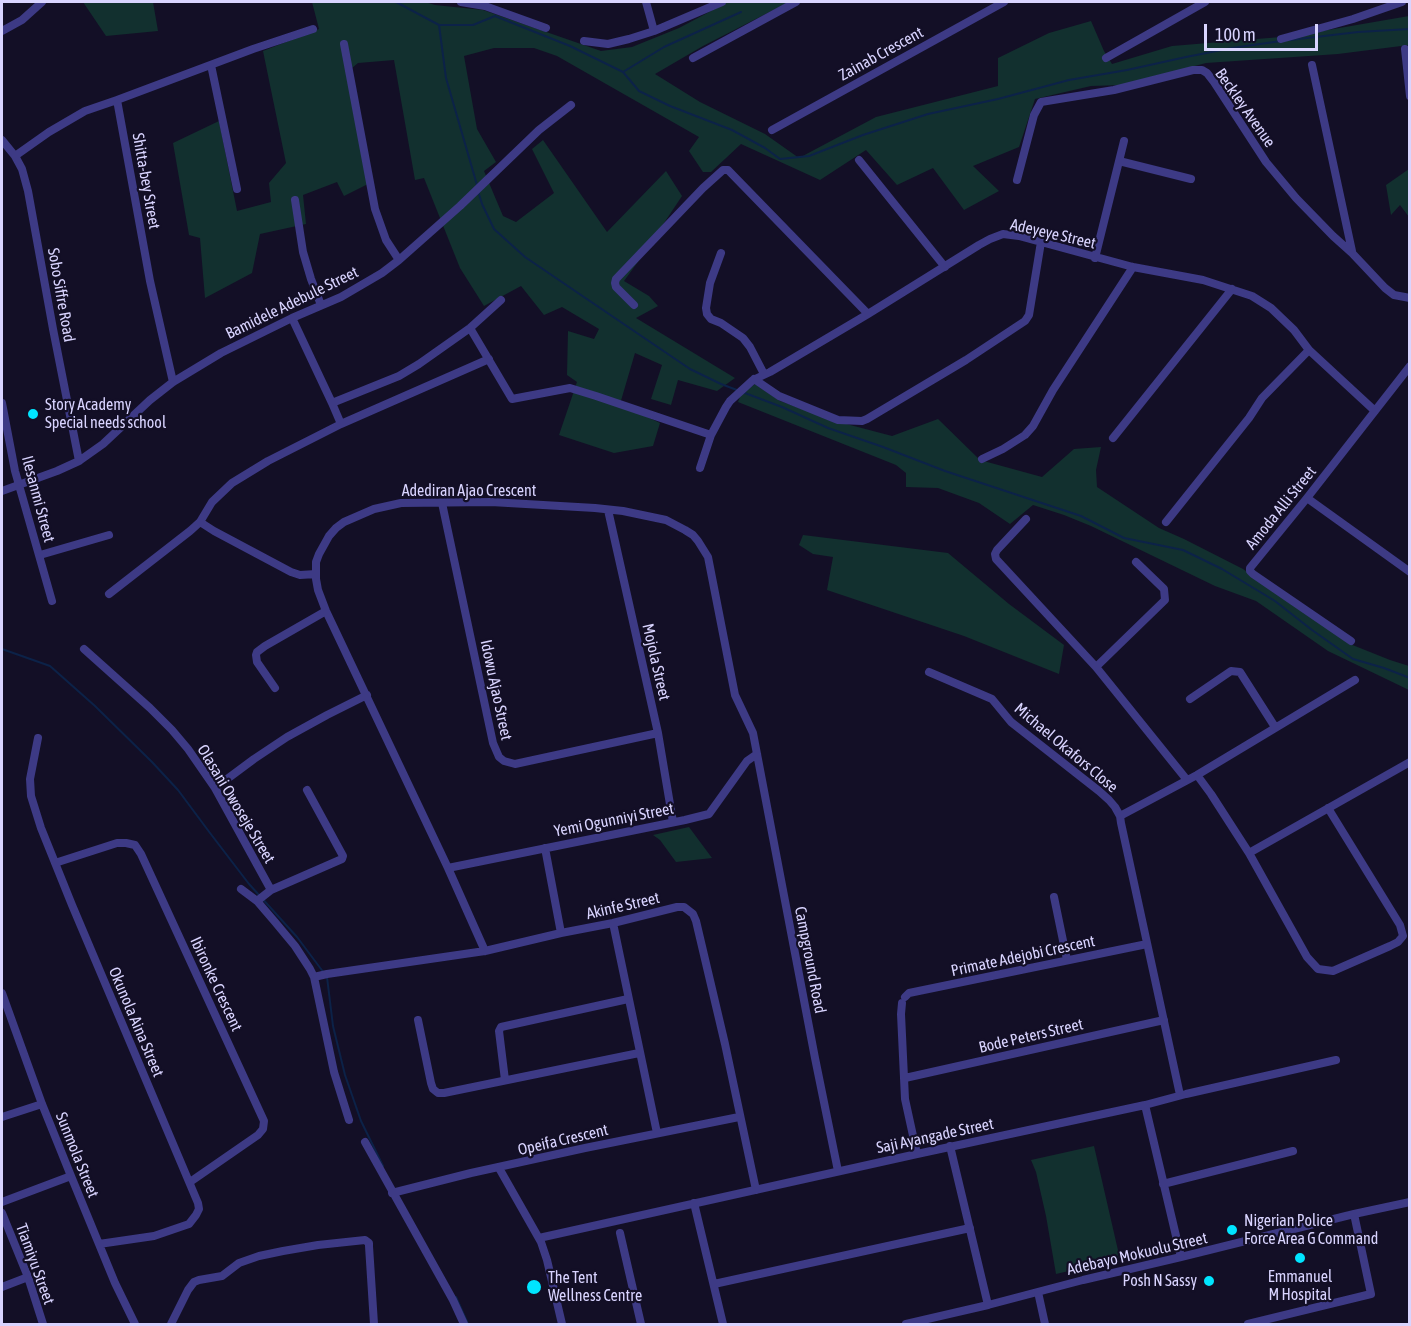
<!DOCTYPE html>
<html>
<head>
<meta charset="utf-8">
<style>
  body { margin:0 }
  #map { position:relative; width:1411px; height:1326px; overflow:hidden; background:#130f26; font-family:"Asap Condensed",sans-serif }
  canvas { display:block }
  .frame { position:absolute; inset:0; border:3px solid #d9d4ff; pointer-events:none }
  .scale { position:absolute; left:1204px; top:24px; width:114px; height:27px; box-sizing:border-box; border:3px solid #d9d4ff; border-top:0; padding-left:8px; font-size:18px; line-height:21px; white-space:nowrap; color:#d9d4ff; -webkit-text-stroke:4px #130f26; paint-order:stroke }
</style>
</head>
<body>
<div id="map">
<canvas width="1411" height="1326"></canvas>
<div class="frame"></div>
<div class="scale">100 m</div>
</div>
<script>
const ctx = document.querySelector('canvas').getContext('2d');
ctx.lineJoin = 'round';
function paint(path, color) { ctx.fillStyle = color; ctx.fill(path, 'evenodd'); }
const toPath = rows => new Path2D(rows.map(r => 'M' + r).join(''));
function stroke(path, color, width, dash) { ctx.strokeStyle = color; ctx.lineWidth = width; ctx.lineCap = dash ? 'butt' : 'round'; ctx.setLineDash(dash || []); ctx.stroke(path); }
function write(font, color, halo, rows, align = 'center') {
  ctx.font = font + ' "Asap Condensed",sans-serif'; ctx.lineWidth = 4.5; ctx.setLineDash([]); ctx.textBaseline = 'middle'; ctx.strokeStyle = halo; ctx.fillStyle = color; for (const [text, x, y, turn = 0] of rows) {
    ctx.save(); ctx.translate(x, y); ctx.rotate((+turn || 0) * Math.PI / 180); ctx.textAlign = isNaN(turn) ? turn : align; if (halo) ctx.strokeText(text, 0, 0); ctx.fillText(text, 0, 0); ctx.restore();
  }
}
paint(toPath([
  [83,2,153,2,158,31,106,36],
  [312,2,425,2,435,5,483,10,601,51,632,47,679,28,728,2,789,2,703,46,655,74,700,102,765,134,799,158,876,117,998,86,998,58,1049,33,1091,21,1104,51,1112,64,1172,46,1293,36,1409,16,1409,45,1338,54,1206,63,1123,85,1091,86,1035,99,1019,147,973,166,999,191,964,210,933,168,897,185,866,150,820,180,741,144,711,172,703,172,689,151,699,137,557,56,534,48,494,48,464,56,477,129,496,162,484,171,503,216,516,222,554,193,532,149,543,140,607,232,666,171,682,196,640,259,624,281,649,296,658,306,636,318,735,378,717,391,678,380,671,405,651,399,662,365,635,353,620,404,660,423,653,446,614,453,559,435,577,382,567,375,568,331,594,339,599,329,562,307,544,315,521,286,484,306,460,268,424,178,415,180,394,60,358,63,346,73,368,184,344,196,337,182,303,195,306,224,260,234,252,273,205,298,200,238,189,235,173,143,219,121,237,211,271,202,269,183,286,163,263,51,319,29],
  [1409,169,1409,217,1400,205,1391,215,1386,185],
  [755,384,780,401,835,421,892,436,938,419,980,460,1042,477,1074,449,1101,447,1096,470,1097,487,1159,528,1184,539,1243,569,1350,644,1390,660,1409,666,1409,690,1328,651,1256,601,1215,586,1091,526,1064,515,1033,505,1010,524,979,503,938,488,906,487,906,473,896,465,738,402,741,394],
  [803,535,948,553,1009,604,1064,645,1059,674,964,636,827,590,833,557,813,554,799,545],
  [689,827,712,858,676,862,660,840,653,835],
  [1094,1146,1120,1259,1056,1274,1046,1216,1036,1172,1031,1160]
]), '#12302f');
stroke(toPath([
  [396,2,439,25,473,25,495,16,570,46,623,72,639,91,670,106,732,130,765,148,780,159,809,156,863,135,928,114,998,99,1069,80,1127,70,1186,57,1232,48,1281,41],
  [439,25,446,78,477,185],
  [1290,40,1358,32,1410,29],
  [623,72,664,47,741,12],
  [478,191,482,204,494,229,525,257,690,369,721,384,782,407,828,428,883,447,945,471,1081,516,1124,538,1183,550,1222,569,1275,601,1312,630,1353,659,1384,668,1410,678],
  [2,649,50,666,95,706,152,762,178,790,210,833,249,884,297,937,327,977,333,1026,345,1075,361,1121,383,1166],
  [456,1297,468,1324]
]), '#0c2248', 2);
stroke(toPath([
  [461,2,485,6,546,28],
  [646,2,654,31],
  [2,31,22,20,42,2],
  [1281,39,1353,19,1402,2],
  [584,41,608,44,629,39,654,31,722,2],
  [344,44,375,209,386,240,399,260],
  [1405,49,1410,96],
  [693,58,796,2],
  [1106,58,1205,2],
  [211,65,237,189],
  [1312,65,1352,251],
  [117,100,253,49,313,29],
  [772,130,1004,2],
  [2,140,15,156,22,169,28,191,53,329,79,461],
  [15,156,49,132,85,111,117,100,150,281,173,382],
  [859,160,945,267],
  [1119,161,1191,179],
  [1017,180,1034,115,1041,102,1114,90,1193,70,1202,70,1207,73,1214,82,1266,162,1296,198,1333,236,1352,253,1385,288,1394,295,1410,298],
  [295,200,303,252,311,279,321,305],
  [721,253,710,283,706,308,707,314,711,319,721,323,743,338,750,347,764,374],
  [1095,258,1124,141],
  [634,305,616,287,615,283,616,279,703,188,723,170,728,170,868,314],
  [470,328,512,399,570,388,596,396,711,435],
  [754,379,779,396,838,420,862,421,867,419,966,360,1025,321,1029,315,1041,242],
  [2,403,15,471,52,601],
  [332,403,399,376,419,364,470,328,501,300],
  [341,424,489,359],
  [1113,438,1232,289],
  [982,459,1003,449,1025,435,1033,426,1053,390,1133,267],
  [700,468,711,435,726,407,730,401,753,380,770,372,868,314,979,245,990,239,1003,234,1019,236,1133,267,1203,280,1252,296,1271,308,1294,330,1309,350,1375,411],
  [2,491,57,471,79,461,103,444,150,400,173,382,221,353,292,318,341,297,382,273,399,260,460,206,539,130,571,105],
  [1307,498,1410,572],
  [442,503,493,743,499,757,504,761,515,764,658,733],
  [608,510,658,733,673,822],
  [1026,519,997,550,995,554,996,559,1096,667,1187,780],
  [200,522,214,531,291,572,300,575,316,574],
  [1166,522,1249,418,1262,398,1309,350],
  [40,555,109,535],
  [109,594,190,531,200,522,212,502,232,483,268,461,341,424,332,403,292,318],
  [1351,641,1253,574,1250,571,1250,568,1307,498,1410,366],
  [84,649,150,708,172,730,188,749,215,788,271,890,257,901],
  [1096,667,1165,600,1164,589,1136,562],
  [929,672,992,699,1011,722,1099,791,1109,800,1115,807,1120,816,1121,823,1180,1095],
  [275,688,257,662,256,655,257,652,265,646,326,611],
  [1190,699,1231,671,1240,672,1275,727],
  [38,738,30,779,31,796,41,828,72,905,198,1203,199,1209,196,1215,189,1224,154,1236,99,1244],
  [1197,775,1211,794,1249,853,1307,957,1318,969,1333,971,1390,946,1398,942,1403,936,1400,925,1328,808],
  [215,788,254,759,287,737,327,715,367,695],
  [1120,816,1197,775,1355,680],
  [545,848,561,933],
  [1249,853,1410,762],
  [55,863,117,843,126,843,135,845,141,854,264,1121,263,1129,258,1135,190,1182],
  [448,868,685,820,709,814,747,761,757,754],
  [241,889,257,901,275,922,295,946,310,969,314,977,334,1072,349,1120],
  [271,890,342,859,343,856,307,790],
  [1054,897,1067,960],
  [613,923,657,1133],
  [485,951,448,868,326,611,318,590,316,579,316,562,319,554,329,536,336,528,344,522,374,509,401,503,491,502,595,508,623,511,666,520,685,530,693,535,698,541,708,557,735,695,753,733,815,1058,838,1171],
  [314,977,327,974,485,951,561,933,613,923,677,907,684,907,693,914,696,921,725,1044,756,1190],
  [2,993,42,1104,71,1176,115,1283,135,1324],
  [905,997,909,993,1147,944],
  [902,1003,901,1014,905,1099,917,1154],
  [418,1020,431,1083,433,1089,438,1093,444,1093,639,1053],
  [905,1078,1164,1020],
  [505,1080,499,1031,501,1027,628,999],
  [1145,1105,1181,1257],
  [2,1117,42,1104],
  [365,1142,453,1300,464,1324],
  [950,1146,988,1305],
  [499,1168,541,1242,547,1260,562,1324],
  [1163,1184,1293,1151],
  [392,1193,471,1173,585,1148,739,1117],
  [2,1202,71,1176],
  [694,1203,723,1324],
  [2,1213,28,1277,43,1324],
  [620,1233,641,1324],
  [539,1238,917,1154,1145,1105,1186,1094,1336,1060],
  [714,1284,970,1228],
  [2,1287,28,1277],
  [1038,1292,1045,1324],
  [171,1324,188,1290,194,1282,199,1280,222,1276,239,1263,259,1256,283,1251,318,1245,365,1240,369,1243,369,1246,374,1324],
  [906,1324,988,1305,1083,1280,1181,1257,1354,1214,1410,1202],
  [1248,1324,1371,1294,1354,1214]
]), '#3d3a85', 8);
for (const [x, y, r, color] of [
  [33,414,6,"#00e5ff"],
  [1232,1230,6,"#00e5ff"],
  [1300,1258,6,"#00e5ff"],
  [1209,1281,6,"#00e5ff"],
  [534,1287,8,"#00e5ff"]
]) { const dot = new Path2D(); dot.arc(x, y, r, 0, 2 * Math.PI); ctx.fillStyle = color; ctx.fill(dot); stroke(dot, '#130f26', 2); }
write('16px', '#d9d4ff', '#130f26', [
  ["Zainab Crescent",881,54,-29],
  ["Beckley Avenue",1245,108,55],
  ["Shitta-bey Street",146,181,80],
  ["Adeyeye Street",1053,234,13],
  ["Sobo Siffre Road",61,295,80],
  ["Bamidele Adebule Street",292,303,-26],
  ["Adediran Ajao Crescent",469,491],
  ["Ilesanmi Street",38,499,75],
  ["Amoda Alli Street",1281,508,-51],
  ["Mojola Street",656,662,77],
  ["Idowu Ajao Street",496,690,78],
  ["Michael Okafors Close",1066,748,40],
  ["Olasani Owoseje Street",236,804,59],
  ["Yemi Ogunniyi Street",614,820,-11],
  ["Akinfe Street",623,906,-13],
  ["Primate Adejobi Crescent",1023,956,-12],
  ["Campground Road",810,960,79],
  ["Ibironke Crescent",216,984,65],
  ["Okunola Aina Street",136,1022,67],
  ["Bode Peters Street",1031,1036,-13],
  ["Saji Ayangade Street",935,1136,-12],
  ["Opeifa Crescent",563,1140,-13],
  ["Sunmola Street",77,1155,68],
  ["Adebayo Mokuolu Street",1137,1254,-13],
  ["Tiamiyu Street",35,1264,70]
]);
write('16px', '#d9d4ff', '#130f26', [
  ["Story Academy",45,405],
  ["Special needs school",45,423],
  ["Nigerian Police",1244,1221],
  ["Force Area G Command",1244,1239],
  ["Emmanuel",1300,1277,"center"],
  ["M Hospital",1300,1295,"center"],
  ["The Tent",548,1278],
  ["Wellness Centre",548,1296],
  ["Posh N Sassy",1197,1281,"right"]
], 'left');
</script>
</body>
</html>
